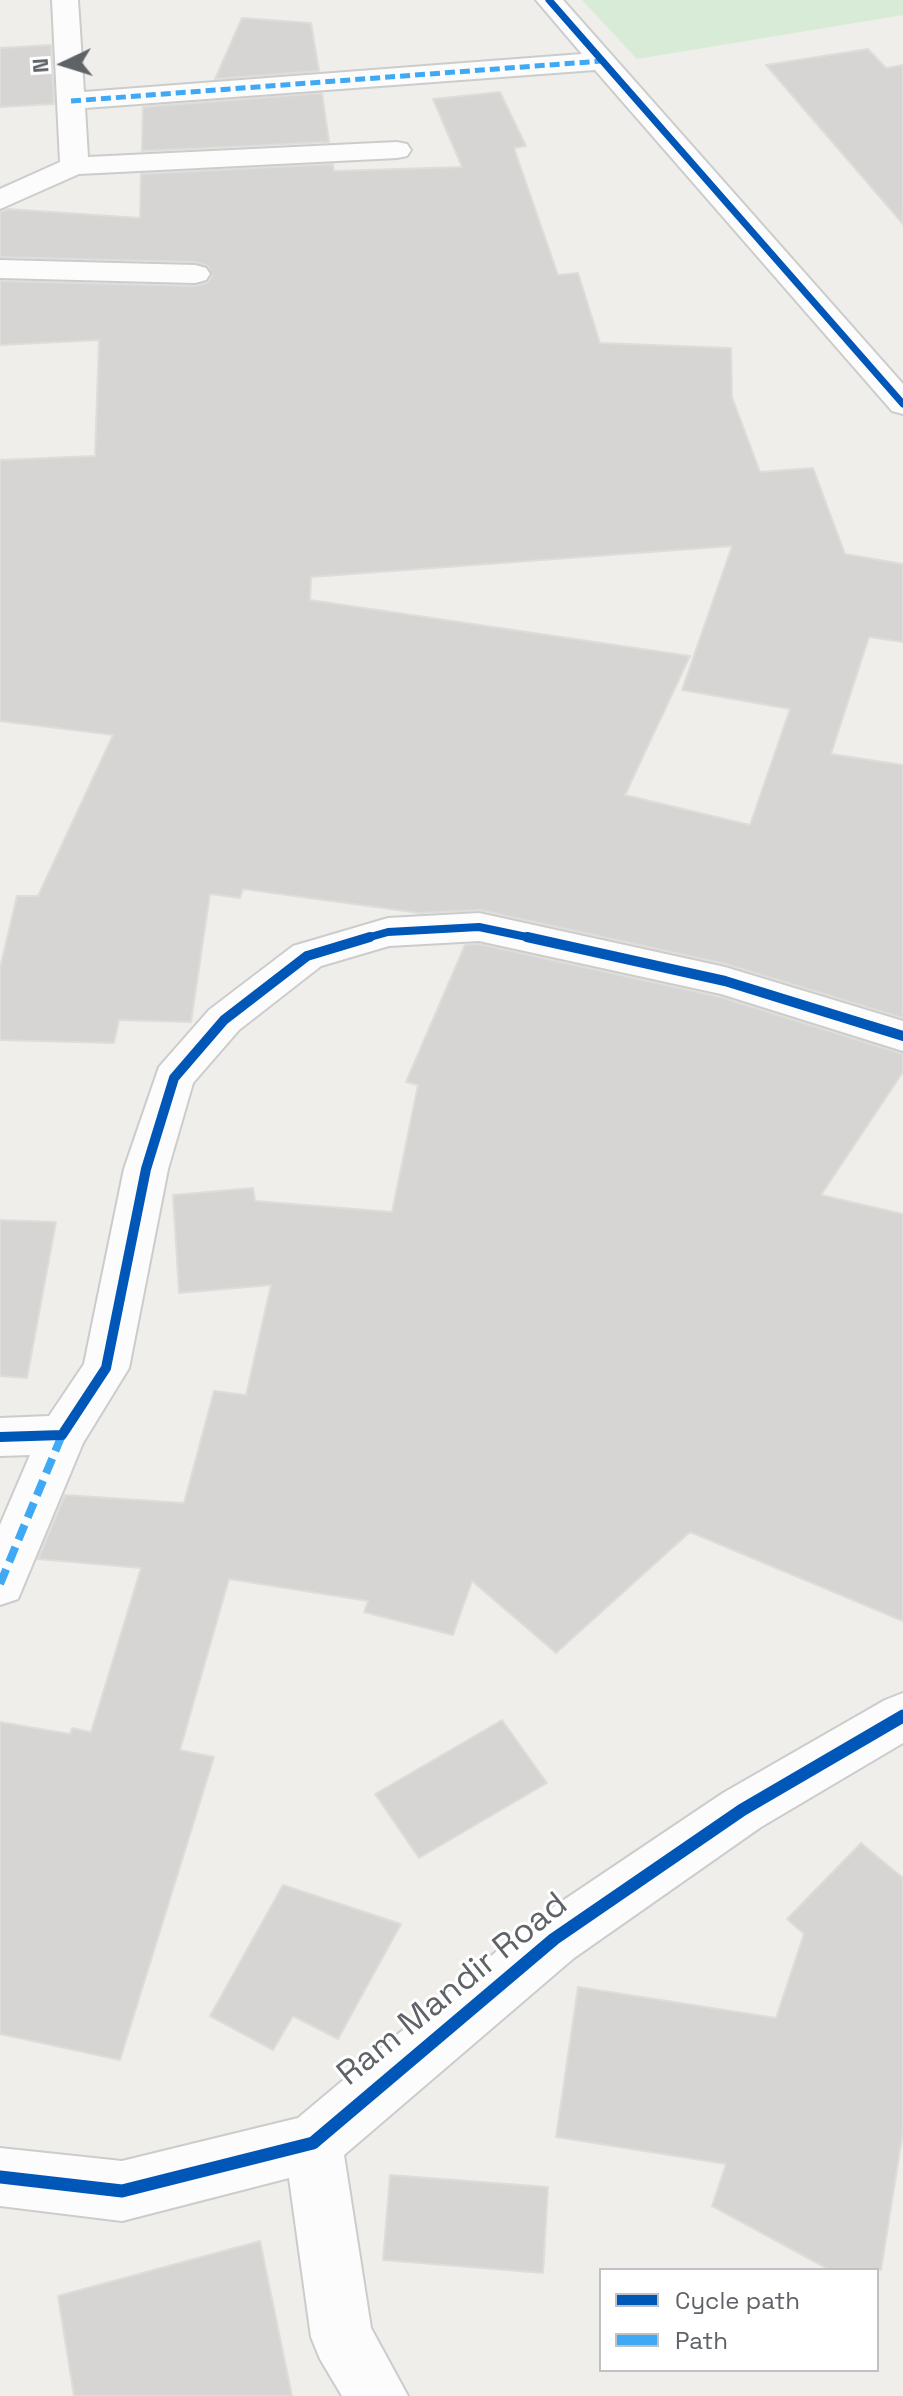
<!DOCTYPE html>
<html>
<head>
<meta charset="utf-8">
<style>
  body { margin:0 }
  #map { position:relative; width:903px; height:2396px; overflow:hidden; background:#efeeea; font-family:"Space Grotesk",sans-serif }
  canvas { display:block }
  .legend { position:absolute; left:599px; top:2268px; width:280px; height:104px; box-sizing:border-box; background:#fff; border:2px solid #bfc1c3; margin:0; padding:10px 14px; list-style:none; font-size:24px; color:#5f6368 }
  .legend li { display:flex; align-items:center; gap:16px; height:40px }
  .legend b { width:40px; border:2px solid #bfc1c3 }
  .north { position:absolute; left:24px; top:24px; width:80px; height:80px; -webkit-text-stroke:6px #fff; paint-order:stroke; rotate:266deg; font-size:22px; font-weight:700; line-height:32px; text-align:center; color:#5f6368 }
  .north::after { content:''; display:block; margin:auto; width:28px; height:36px; background:#5f6368; clip-path:polygon(50% 0,100% 100%,50% 72%,0 100%) }
</style>
</head>
<body>
<div id="map">
<canvas width="903" height="2396"></canvas>
<ul class="legend">
<li><b style="height:10px;background:#0057b8"></b>Cycle path</li>
<li><b style="height:10px;background:#3fa9f5"></b>Path</li>
</ul>
<div class="north">N</div>
</div>
<script>
const ctx = document.querySelector('canvas').getContext('2d');
ctx.lineJoin = 'round';
function paint(path, color) { ctx.fillStyle = color; ctx.fill(path, 'evenodd'); }
const toPath = rows => new Path2D(rows.map(r => 'M' + r).join(''));
function stroke(path, color, width, dash) { ctx.strokeStyle = color; ctx.lineWidth = width; ctx.lineCap = dash ? 'butt' : 'round'; ctx.setLineDash(dash || []); ctx.stroke(path); }
function write(font, color, halo, rows, align = 'center') {
  ctx.font = font + ' "Space Grotesk",sans-serif'; ctx.lineWidth = 6; ctx.setLineDash([]); ctx.textBaseline = 'middle'; ctx.strokeStyle = halo; ctx.fillStyle = color; for (const [text, x, y, turn = 0] of rows) {
    ctx.save(); ctx.translate(x, y); ctx.rotate((+turn || 0) * Math.PI / 180); ctx.textAlign = isNaN(turn) ? turn : align; if (halo) ctx.strokeText(text, 0, 0); ctx.fillText(text, 0, 0); ctx.restore();
  }
}
paint(toPath([
  [582,0,903,0,903,15,637,59]
]), '#d8ebd6');
const building = toPath([
  [242,18,311,23,319,71,215,79,242,18],
  [51,45,54,104,0,107,0,48,51,45],
  [868,49,886,68,903,65,903,224,766,65,868,49],
  [500,92,526,146,514,148,558,275,578,273,600,343,731,348,732,397,760,472,813,468,845,554,903,564,903,642,869,637,831,754,903,765,903,1018,726,964,480,910,420,913,243,889,240,898,210,894,191,1022,119,1020,114,1043,0,1040,0,968,17,896,38,896,113,735,0,721,0,460,95,456,99,340,0,345,0,281,195,286,207,283,212,276,208,266,195,262,0,257,0,212,8,209,140,218,141,174,333,164,334,171,462,167,433,99,500,92],
  [732,546,682,690,790,709,750,825,625,795,690,656,310,600,311,577,732,546],
  [322,93,329,142,142,151,143,107,322,93],
  [479,944,720,997,903,1054,903,1072,821,1195,903,1214,903,1621,690,1532,556,1653,472,1581,453,1635,364,1612,368,1601,229,1579,180,1750,214,1757,120,2060,0,2034,0,1722,70,1734,72,1728,91,1732,141,1568,38,1559,65,1495,184,1503,214,1391,246,1395,271,1285,179,1293,173,1195,253,1188,255,1201,392,1212,418,1085,406,1082,465,945,479,944],
  [0,1220,56,1222,27,1378,0,1376,0,1220],
  [502,1720,547,1783,419,1858,375,1794,502,1720],
  [861,1843,903,1878,903,2132,881,2270,830,2270,712,2206,726,2164,556,2137,578,1987,776,2018,804,1934,787,1919,861,1843],
  [283,1885,401,1924,338,2039,293,2016,273,2050,210,2016,283,1885],
  [390,2175,548,2187,543,2273,383,2260,390,2175],
  [260,2241,292,2396,74,2396,58,2296,260,2241]
]);
paint(building, '#d6d5d3');
stroke(building, '#deddd9', 2);
const minor = toPath([
  [52,0,78,0,84,92,582,54,536,0,563,0,903,384,903,414,892,411,595,70,85,108,88,157,397,142,407,144,411,150,407,156,397,158,79,174,0,209,0,189,60,162,52,0],
  [0,260,195,265,206,268,210,274,206,280,195,283,0,278,0,260],
  [479,913,725,967,903,1021,903,1051,721,994,479,941,389,946,321,966,239,1030,193,1083,168,1169,129,1368,83,1443,18,1599,0,1605,0,1525,30,1455,0,1456,0,1418,49,1416,84,1364,124,1169,159,1067,209,1010,293,946,388,918,479,913],
  [903,1693,903,1743,761,1827,574,1958,344,2155,371,2328,408,2396,342,2396,320,2359,311,2337,289,2178,122,2221,0,2206,0,2148,122,2161,298,2118,534,1920,723,1793,885,1700,903,1693]
]);
stroke(minor, '#cbcccc', 4);
paint(minor, '#fdfcfc');
stroke(toPath([
  [71,101,602,61]
]), '#3fa9f5', 5, [10, 5]);
stroke(toPath([
  [0,1584,62,1435]
]), '#3fa9f5', 8, [16, 8]);
stroke(toPath([
  [549,0,903,404]
]), '#0057b8', 7);
stroke(toPath([
  [363,939,388,932,479,927,536,939]
]), '#0057b8', 8);
stroke(toPath([
  [527,937,725,981,903,1036],
  [0,1437,62,1435,106,1368,146,1169,174,1078,224,1020,307,956,370,937]
]), '#0057b8', 10);
stroke(toPath([
  [0,2177,122,2191,313,2143,554,1939,742,1810,903,1716]
]), '#0057b8', 13);
write('34px', '#5f6368', '#fff', [
  ["Ram Mandir Road",453,1990,-39]
]);
</script>
</body>
</html>
